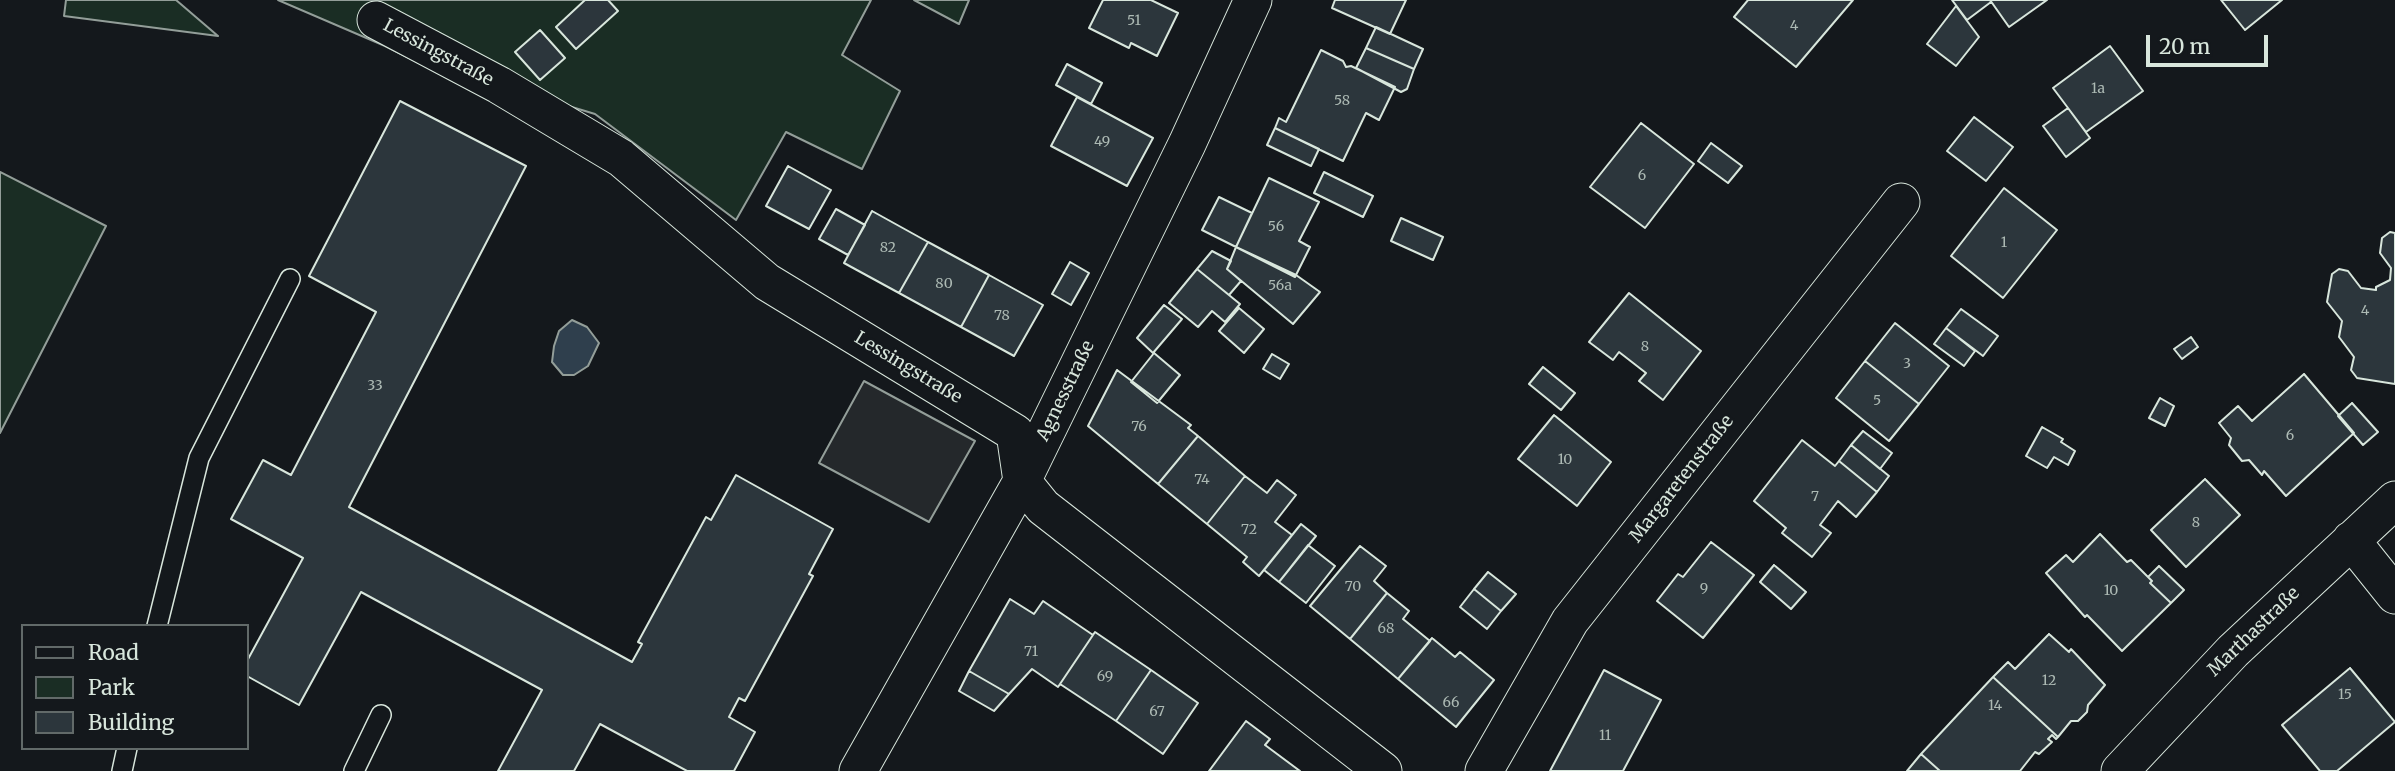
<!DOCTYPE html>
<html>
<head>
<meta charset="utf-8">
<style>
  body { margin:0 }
  #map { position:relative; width:2395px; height:771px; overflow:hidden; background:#14181c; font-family:Merriweather,serif }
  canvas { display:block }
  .legend { position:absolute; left:21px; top:624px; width:228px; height:126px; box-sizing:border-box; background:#14181c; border:2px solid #626a69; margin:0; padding:9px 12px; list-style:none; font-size:21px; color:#d8e6dc }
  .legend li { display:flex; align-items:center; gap:14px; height:35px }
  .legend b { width:35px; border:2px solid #626a69 }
  .scale { position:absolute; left:2146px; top:35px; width:122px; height:32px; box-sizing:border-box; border:4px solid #d8e6dc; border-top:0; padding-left:9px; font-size:21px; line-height:24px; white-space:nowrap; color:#d8e6dc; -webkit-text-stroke:5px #14181c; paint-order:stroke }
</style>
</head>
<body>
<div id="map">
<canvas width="2395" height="771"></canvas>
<ul class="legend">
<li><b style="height:9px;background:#14181c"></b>Road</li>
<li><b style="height:19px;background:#1a2d24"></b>Park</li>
<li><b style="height:19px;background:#2c363c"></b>Building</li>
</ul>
<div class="scale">20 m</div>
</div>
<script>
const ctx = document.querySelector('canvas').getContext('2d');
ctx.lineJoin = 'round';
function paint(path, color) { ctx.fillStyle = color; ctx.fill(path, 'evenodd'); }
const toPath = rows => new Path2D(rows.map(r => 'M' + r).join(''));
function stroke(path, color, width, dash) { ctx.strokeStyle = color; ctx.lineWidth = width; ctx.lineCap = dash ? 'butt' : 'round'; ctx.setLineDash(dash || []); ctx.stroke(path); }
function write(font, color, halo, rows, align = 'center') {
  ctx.font = font + ' Merriweather,serif'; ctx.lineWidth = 5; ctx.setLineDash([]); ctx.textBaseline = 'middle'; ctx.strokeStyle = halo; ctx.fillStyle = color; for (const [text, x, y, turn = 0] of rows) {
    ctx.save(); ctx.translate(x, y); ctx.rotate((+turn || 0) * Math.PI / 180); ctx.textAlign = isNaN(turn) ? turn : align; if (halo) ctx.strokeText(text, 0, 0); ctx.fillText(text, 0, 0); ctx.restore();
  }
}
const green = toPath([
  [66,0,176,0,218,36,64,16,66,0],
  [278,0,871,0,842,55,900,91,862,169,786,132,736,220,595,114,552,101,555,131,385,46,278,0],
  [914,0,969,0,959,24,914,0],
  [0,172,106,226,0,433,0,172]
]);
paint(green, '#1a2d24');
stroke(green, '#939e99', 2);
const parking = toPath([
  [864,381,975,441,929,522,819,463,864,381]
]);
paint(parking, '#24282b');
stroke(parking, '#939e99', 2);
const water = toPath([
  [572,320,587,327,599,343,588,366,574,375,563,375,552,362,554,346,559,331,572,320]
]);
paint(water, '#2f3f4d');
stroke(water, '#939e99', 2);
const building = toPath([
  [585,0,608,0,618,11,576,49,556,27,585,0],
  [1103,0,1151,0,1178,13,1157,56,1131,43,1129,48,1089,28,1103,0],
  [1335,0,1406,0,1390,34,1332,8,1335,0],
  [1748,0,1853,0,1796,67,1734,17,1748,0],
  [1952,0,1990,0,1991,2,1967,20,1952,0],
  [1990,0,2047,0,2009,27,1990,0],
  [2221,0,2282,0,2245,30,2221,0],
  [1956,6,1979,37,1956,66,1927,44,1956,6],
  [1376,27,1423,49,1414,69,1366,48,1376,27],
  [540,30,565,58,540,80,515,52,540,30],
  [2110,46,2143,91,2086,132,2053,88,2110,46],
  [1366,48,1414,69,1407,89,1401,92,1356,68,1366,48],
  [1321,50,1343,61,1346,67,1351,66,1395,87,1379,120,1366,113,1343,161,1275,128,1279,118,1286,122,1321,50],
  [1067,64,1102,83,1091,104,1056,85,1067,64],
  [1077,97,1153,138,1127,186,1051,146,1077,97],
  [400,101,526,166,349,507,632,662,642,644,638,642,706,517,711,520,736,475,833,529,809,574,813,576,745,701,739,698,729,717,755,732,734,771,687,771,600,724,574,771,498,771,542,690,361,592,299,705,247,676,247,661,303,558,231,519,263,460,291,475,376,312,309,276,400,101],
  [2068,108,2090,138,2066,157,2043,126,2068,108],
  [1974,117,2013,147,1986,181,1947,151,1974,117],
  [1641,123,1694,164,1645,228,1590,187,1641,123],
  [1275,128,1319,149,1311,166,1267,145,1275,128],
  [1711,143,1742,166,1728,183,1698,161,1711,143],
  [788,166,831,190,809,229,766,206,788,166],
  [1324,172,1373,196,1363,217,1314,193,1324,172],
  [1269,178,1319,202,1299,241,1310,247,1295,277,1236,247,1269,178],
  [2004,188,2057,230,2003,298,1951,256,2004,188],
  [1219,197,1252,213,1236,247,1202,230,1219,197],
  [836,209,865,225,848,255,819,239,836,209],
  [872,211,928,242,899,293,844,263,872,211],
  [1401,218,1443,237,1433,260,1391,241,1401,218],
  [2390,232,2395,233,2395,384,2357,378,2351,370,2354,357,2339,337,2342,321,2327,302,2332,274,2339,269,2348,271,2361,288,2376,290,2376,287,2390,280,2391,268,2380,253,2382,238,2390,232],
  [928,242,989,275,961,327,899,293,928,242],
  [1236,247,1296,275,1320,292,1293,324,1227,269,1236,247],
  [1212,251,1231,261,1227,269,1241,281,1229,295,1197,269,1212,251],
  [1070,262,1089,273,1071,305,1052,294,1070,262],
  [1197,269,1240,304,1225,322,1212,311,1198,327,1169,303,1197,269],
  [989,275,1043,305,1014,356,961,327,989,275],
  [1629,293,1701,351,1663,400,1639,381,1646,373,1619,352,1613,360,1589,342,1629,293],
  [1164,305,1182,319,1153,353,1137,338,1164,305],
  [1239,308,1264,329,1244,353,1219,331,1239,308],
  [1961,309,1998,336,1983,356,1946,328,1961,309],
  [1895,323,1949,366,1919,404,1865,361,1895,323],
  [1946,328,1975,351,1964,366,1934,344,1946,328],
  [2191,337,2198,347,2182,359,2174,349,2191,337],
  [1154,353,1180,375,1157,403,1131,382,1154,353],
  [1272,354,1289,364,1280,379,1263,369,1272,354],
  [1865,361,1919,404,1889,441,1836,398,1865,361],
  [1543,367,1575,393,1561,410,1529,384,1543,367],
  [1117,370,1191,425,1188,428,1198,436,1158,484,1088,426,1117,370],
  [2304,374,2354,433,2286,496,2264,471,2262,475,2249,460,2242,461,2229,445,2231,438,2219,423,2238,406,2252,421,2304,374],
  [2160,398,2174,406,2165,426,2149,418,2160,398],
  [2352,403,2378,432,2363,445,2338,416,2352,403],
  [1554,415,1611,462,1577,506,1518,459,1554,415],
  [2042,427,2063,439,2061,442,2075,451,2068,465,2054,457,2047,468,2026,456,2042,427],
  [1863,431,1892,453,1880,469,1851,445,1863,431],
  [1198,436,1245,476,1207,524,1158,484,1198,436],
  [1802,440,1835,466,1839,461,1877,492,1856,517,1838,501,1820,525,1831,533,1812,557,1782,533,1786,528,1754,501,1802,440],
  [1851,445,1889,476,1877,492,1839,461,1851,445],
  [1245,476,1267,493,1277,480,1296,495,1275,522,1292,535,1259,576,1243,562,1247,557,1207,524,1245,476],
  [2205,479,2240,515,2186,567,2151,530,2205,479],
  [1301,524,1316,536,1279,582,1264,570,1301,524],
  [2100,534,2127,562,2131,560,2152,581,2150,583,2171,603,2122,651,2087,615,2085,617,2046,573,2066,555,2073,562,2100,534],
  [1711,542,1754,575,1703,638,1657,601,1678,574,1683,577,1711,542],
  [1308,545,1335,566,1306,603,1279,582,1308,545],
  [1360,546,1386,566,1374,581,1387,593,1350,639,1310,606,1360,546],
  [1774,565,1806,592,1791,609,1760,582,1774,565],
  [2159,566,2184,590,2171,603,2150,583,2152,581,2148,577,2159,566],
  [1488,572,1516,594,1501,611,1474,589,1488,572],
  [1474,589,1501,611,1487,629,1460,607,1474,589],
  [1387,593,1409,611,1403,619,1430,641,1398,679,1350,639,1387,593],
  [1010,599,1034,614,1043,601,1093,635,1058,687,1032,669,1009,694,969,671,1010,599],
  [1095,632,1151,670,1116,721,1060,684,1095,632],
  [2049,634,2069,652,2071,649,2105,685,2088,705,2087,712,2078,721,2071,721,2058,737,1993,677,2008,662,2015,669,2049,634],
  [1432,638,1455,657,1460,652,1494,680,1456,727,1398,679,1432,638],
  [2350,668,2395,722,2337,771,2320,771,2282,725,2350,668],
  [1151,670,1198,703,1163,754,1116,721,1151,670],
  [1604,670,1661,700,1623,771,1550,771,1604,670],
  [969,671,1009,694,994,711,959,691,969,671],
  [1993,677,2058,737,2056,739,2052,735,2048,739,2052,742,2039,754,2035,752,2020,771,1940,771,1921,754,1993,677],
  [1246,721,1270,739,1265,745,1300,771,1209,771,1246,721],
  [1921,754,1940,771,1907,771,1921,754]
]);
paint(building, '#2c363c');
stroke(building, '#d8e6dc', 2);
const lane = toPath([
  [157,626,199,458,290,279],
  [122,771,127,748],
  [354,771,381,715]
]);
const street = toPath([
  [376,20,499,85,621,158,767,282,1015,433,1022,481,1043,507,1383,771],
  [2351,540,2395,595],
  [858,771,1022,481,1187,144,1253,0],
  [1484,771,1570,621,1901,202],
  [2120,771,2233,651,2395,500]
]);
stroke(lane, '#d8e6dc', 22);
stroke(street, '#d8e6dc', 39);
stroke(lane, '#14181c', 19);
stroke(street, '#14181c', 37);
write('14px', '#adbab4', null, [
  ["51",1134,21],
  ["4",1794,26],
  ["1a",2098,89],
  ["58",1342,101],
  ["49",1102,142],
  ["6",1642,176],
  ["56",1276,227],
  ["1",2004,243],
  ["82",888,248],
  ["80",944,284],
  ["56a",1280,286],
  ["4",2365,311],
  ["78",1002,316],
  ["8",1645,347],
  ["3",1907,364],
  ["33",375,386],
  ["5",1877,401],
  ["76",1139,427],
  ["6",2290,436],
  ["10",1565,460],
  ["74",1202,480],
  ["7",1815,497],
  ["8",2196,523],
  ["72",1249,530],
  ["70",1353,587],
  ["9",1704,589],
  ["10",2111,591],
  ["68",1386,629],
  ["71",1031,652],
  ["69",1105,677],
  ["12",2049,681],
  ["15",2345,695],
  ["66",1451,703],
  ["14",1995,706],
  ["67",1157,712],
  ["11",1605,736]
]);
write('18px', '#d8e6dc', '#14181c', [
  ["Lessingstraße",438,53,28],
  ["Lessingstraße",908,368,31],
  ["Agnesstraße",1066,391,-64],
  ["Margaretenstraße",1682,479,-52],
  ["Marthastraße",2254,632,-44]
]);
</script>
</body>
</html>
